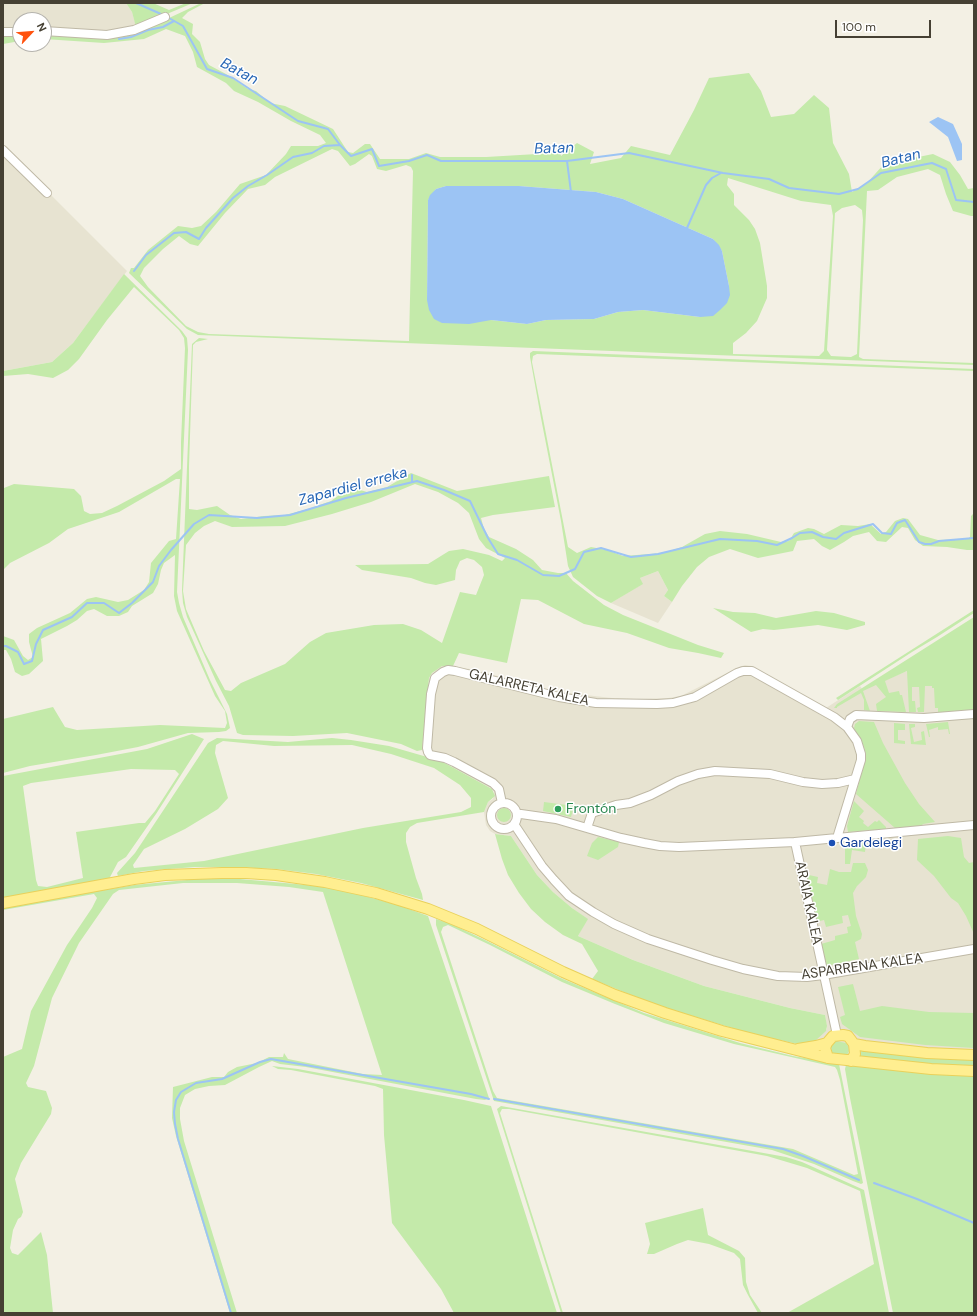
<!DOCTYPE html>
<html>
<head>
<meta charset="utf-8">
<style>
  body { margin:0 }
  #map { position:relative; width:977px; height:1316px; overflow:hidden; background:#f3f0e4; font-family:"DM Sans",sans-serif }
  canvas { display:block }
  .frame { position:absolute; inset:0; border:4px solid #454033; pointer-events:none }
  .north { position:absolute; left:12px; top:12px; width:40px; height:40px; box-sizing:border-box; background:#fff; border:1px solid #b5b3ad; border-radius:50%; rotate:64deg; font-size:11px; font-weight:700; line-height:16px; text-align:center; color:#454033 }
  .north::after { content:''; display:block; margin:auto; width:14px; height:18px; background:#ff520e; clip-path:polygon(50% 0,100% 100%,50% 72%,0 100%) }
  .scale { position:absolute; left:835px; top:20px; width:96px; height:18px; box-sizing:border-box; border:2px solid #454033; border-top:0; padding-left:5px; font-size:12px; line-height:14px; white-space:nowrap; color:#454033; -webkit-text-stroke:3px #fff; paint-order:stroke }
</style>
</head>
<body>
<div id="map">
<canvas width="977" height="1316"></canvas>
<div class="frame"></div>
<div class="north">N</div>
<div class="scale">100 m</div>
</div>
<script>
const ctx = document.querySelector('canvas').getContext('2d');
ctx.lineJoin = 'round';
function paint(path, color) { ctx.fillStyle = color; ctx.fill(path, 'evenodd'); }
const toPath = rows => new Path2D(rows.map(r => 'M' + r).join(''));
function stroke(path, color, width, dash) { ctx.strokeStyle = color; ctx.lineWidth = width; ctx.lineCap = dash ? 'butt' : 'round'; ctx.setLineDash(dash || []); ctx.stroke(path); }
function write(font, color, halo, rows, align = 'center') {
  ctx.font = font + ' "DM Sans",sans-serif'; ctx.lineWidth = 3; ctx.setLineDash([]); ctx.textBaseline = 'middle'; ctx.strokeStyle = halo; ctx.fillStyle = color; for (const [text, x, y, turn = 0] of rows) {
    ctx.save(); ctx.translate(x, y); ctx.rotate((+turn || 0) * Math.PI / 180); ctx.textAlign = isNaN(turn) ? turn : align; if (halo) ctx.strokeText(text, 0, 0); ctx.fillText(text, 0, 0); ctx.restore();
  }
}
paint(toPath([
  [3,3,126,3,132,12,138,32,117,36,92,38,66,35,44,34,44,20,20,20,20,34,3,34],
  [3,147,127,271,73,343,52,362,3,371],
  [658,571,668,590,664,596,672,602,658,623,611,603,642,584,640,578],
  [448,665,475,670,559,692,612,698,636,699,668,698,681,696,739,667,745,665,752,666,826,708,860,686,863,690,907,671,932,682,938,696,939,712,974,710,974,1076,933,1074,846,1065,811,1059,810,1043,827,1029,825,1015,790,1008,704,986,633,960,578,936,587,919,572,908,553,892,537,875,511,836,495,834,490,831,486,825,484,812,488,802,493,799,494,792,492,789,441,761,425,757,422,750,429,678,437,668,442,666]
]), '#e7e3d1');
paint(toPath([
  [126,3,153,3,169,10,186,3,193,3,136,27,132,12],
  [201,3,205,3,188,12,182,18,193,24,192,34,200,42,205,59,209,65,226,74,248,89,256,91,270,103,285,106,333,129,348,152,353,153,365,144,370,144,380,159,409,159,426,153,440,157,486,157,554,153,560,150,561,156,577,143,594,152,590,164,621,158,631,146,670,155,694,110,709,78,749,73,761,91,771,117,794,114,814,95,829,108,833,143,849,174,852,192,866,184,884,164,933,154,950,162,960,175,968,189,974,188,974,216,971,216,953,211,946,194,940,175,928,169,897,177,878,190,867,191,859,357,863,359,974,363,974,365,198,335,187,329,129,273,131,268,134,268,148,250,178,226,192,228,201,226,216,212,240,184,266,175,286,154,291,146,318,146,326,143,320,135,291,121,258,102,234,91,226,83,197,67,193,52,185,36,166,29,144,39,104,43,44,39,44,34,66,35,92,38,117,36,152,26],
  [332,149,338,151,350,166,355,164,369,154,372,156,377,169,386,171,406,165,411,167,413,171,409,341,209,334,198,332,186,326,148,287,140,276,144,268,163,249,179,236,190,244,198,246,225,213,248,189,265,185,275,177],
  [728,178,801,201,831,205,833,216,824,351,819,356,733,354,733,343,746,333,757,321,767,298,767,286,760,243,755,229,749,220,734,205,734,194,727,185],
  [446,186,519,186,596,192,623,199,713,239,722,251,729,286,700,317,643,310,618,312,594,319,546,320,527,324,491,320,427,300,428,200,436,189],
  [855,205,862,210,863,220,857,354,851,357,831,356,827,350,835,213,842,208],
  [3,34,20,34,20,41,3,44],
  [124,274,182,331,187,338,188,350,177,592,179,603,183,617,210,680,227,714,230,728,226,731,219,732,188,733,138,747,96,755,30,766,3,773,3,719,53,707,65,727,77,730,160,725,225,728,227,723,225,711,215,696,177,611,174,596,175,555,164,563,161,570,158,584,153,593,132,606,128,612,119,616,107,616,94,609,87,611,77,620,67,626,41,639,43,661,29,674,22,676,15,672,11,659,6,650,3,650,3,636,14,640,23,656,28,660,33,657,29,642,29,634,37,628,70,613,87,599,96,597,118,602,128,600,144,590,149,582,151,563,169,541,176,539,180,479,176,479,119,512,68,529,49,543,10,563,3,570,4,488,14,484,74,489,81,496,84,511,90,514,102,513,117,506,164,481,181,469,181,442,185,348,184,338,179,330,134,287,107,320,79,359,68,370,53,378,28,374,3,376,3,371,52,362,73,343],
  [199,338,208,339,196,342,193,345,189,466,189,509,197,510,217,506,230,515,241,519,264,516,285,515,308,509,331,501,350,487,367,492,387,487,411,473,457,491,549,476,555,507,493,515,481,518,484,529,489,537,516,549,533,560,542,570,558,573,566,573,573,581,604,605,623,615,698,645,724,653,721,658,698,653,669,648,627,633,584,624,538,600,521,599,507,663,459,653,453,666,442,666,432,673,429,678,422,750,417,751,401,744,347,733,293,736,243,735,237,733,229,706,216,681,187,617,183,603,182,590,192,344],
  [415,484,438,492,458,503,469,513,479,539,486,548,505,558,502,561,489,555,463,549,449,551,428,564,355,565,362,570,411,578,425,583,436,585,455,580,456,570,460,561,467,558,474,560,482,567,484,575,476,595,460,592,442,643,421,630,403,624,374,625,326,633,310,642,285,664,241,683,231,691,225,690,204,651,186,609,183,591,186,545,195,533,204,526,215,521,232,527,285,526,332,514,371,502],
  [533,351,974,369,974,371,537,354,533,356,532,362,568,547,577,553,591,547,607,550,623,556,663,553,682,547,705,534,720,531,747,534,781,542,789,541,794,533,808,528,814,529,824,534,841,525,858,526,870,524,881,534,886,532,895,521,903,518,908,519,920,535,938,540,968,539,970,537,971,516,974,513,974,550,967,550,947,547,923,546,915,540,908,528,902,527,886,542,877,541,869,532,853,536,844,542,830,550,822,546,814,539,797,541,793,551,758,558,730,549,709,557,697,567,682,586,672,602,664,596,668,590,658,571,640,578,643,584,611,603,597,596,573,577,568,566,561,521,541,418,530,357,530,353],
  [713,608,733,612,755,613,776,618,816,611,834,613,865,622,865,625,847,630,818,625,774,630,763,629,751,632],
  [974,610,974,613,937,637,912,652,838,700,836,698],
  [974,617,974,710,938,713,938,708,935,708,934,688,932,688,932,686,925,686,924,712,918,712,917,708,920,707,919,687,912,687,912,701,915,701,916,712,909,712,907,671,885,681,889,693,899,691,900,695,902,695,906,712,877,711,876,704,886,697,876,685,863,691,870,711,864,710,864,700,861,693,837,707,837,708,834,708,837,704],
  [859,721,874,722,883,743,905,783,919,804,935,822,923,824,921,826,895,828,856,794,866,755,864,747,854,728,855,724],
  [948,722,950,734,949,734,948,729,938,730,938,727,929,730,930,737,929,737,926,724],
  [894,723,905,724,905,730,898,730,898,740,905,741,905,744,894,743],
  [909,724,915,724,915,727,911,728,914,742,922,740,921,732,924,731,926,745,911,744],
  [192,734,204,739,156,814,126,857,118,862,109,879,3,898,3,776,147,749],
  [131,769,175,770,179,774,155,811,145,823,139,823,76,832,83,878,47,887,38,886,36,880,23,786,31,783],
  [217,738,288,742,332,738,351,740,389,746,441,761,492,789,495,796,488,802,484,812,417,823,410,827,406,833,406,842,416,878,422,894,423,900,361,883,316,874,276,869,234,867,195,867,144,871,118,876,117,873,135,853,208,743],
  [223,741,274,746,352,745,391,754,434,768,460,785,471,798,471,807,461,812,363,828,204,861,134,868,133,865,144,849,185,829,218,809,228,798,215,753,216,745],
  [854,801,864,811,859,817,864,821,863,823,868,827,875,821,877,822,879,820,886,827,886,829,848,832,847,826],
  [544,802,574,806,571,817,543,811],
  '497 815a7 7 0 1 1 14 0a7 7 0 1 1-14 0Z',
  [495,834,511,836,537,875,553,892,572,908,588,919,578,936,633,960,704,986,790,1008,825,1015,827,1026,826,1031,815,1041,802,1045,752,1034,669,1009,626,993,592,979,598,971,582,944,563,935,545,922,531,909,519,893,508,875,502,859],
  [948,836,961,838,964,857,969,863,974,862,974,934,966,916,958,903,951,898,934,876,917,860,918,839],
  [598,837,619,842,618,847,598,860,587,856,592,843],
  [866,841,865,852,852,850,850,864,845,864,845,844],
  [853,863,865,863,868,870,866,877,857,886,853,893,856,916,862,934,861,939,855,942,859,959,826,966,821,944,835,940,835,936,848,933,847,927,851,926,848,915,842,916,843,923,826,927,824,920,816,922,805,877,809,875,818,877,817,883,827,885,830,869,839,872,851,872],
  [208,878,240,879,318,886,354,893,398,905,428,916,489,1098,485,1100,476,1099,306,1067,280,1064,272,1061,259,1067,225,1085,209,1086,195,1089,185,1095,180,1108,180,1119,184,1141,237,1313,230,1313,176,1136,172,1118,173,1087,212,1077,224,1077,228,1072,237,1067,257,1063,269,1057,283,1057,284,1053,288,1059,363,1074,382,1075,323,892,289,887,237,883,183,883,119,890,113,894,79,943,52,998,34,1066,26,1083,28,1087,46,1091,52,1108,51,1114,21,1163,15,1179,23,1212,21,1217,18,1219,13,1230,10,1248,12,1253,18,1255,41,1232,47,1255,53,1313,3,1313,3,1057,22,1049,31,1011,67,945,92,908,97,898,94,894,3,910,3,907,134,885],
  [436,919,449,923,483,939,563,979,644,1013,740,1043,793,1056,839,1064,863,1183,861,1184,853,1181,814,1164,772,1150,494,1101,436,925],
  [448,925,490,945,562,982,615,1004,664,1023,734,1044,835,1067,837,1070,840,1080,858,1174,854,1175,793,1149,497,1098,493,1091,441,932,443,927],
  [853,984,860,1011,882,1006,929,1012,974,1013,974,1048,925,1045,860,1037,842,1024,840,1017,845,1015,838,987],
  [836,1041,846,1043,848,1046,849,1051,846,1057,832,1055,831,1047],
  [861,1049,974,1059,974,1067,943,1066,860,1057],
  [846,1065,933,1074,974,1076,974,1313,893,1313,850,1098,845,1069],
  [272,1066,298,1069,464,1100,491,1106,557,1313,454,1313,441,1289,392,1223,384,1135,383,1089,375,1086,291,1070,278,1069],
  [501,1106,786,1157,802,1162,864,1190,889,1313,787,1313,874,1264,860,1191,807,1168,767,1156,509,1109,502,1109,500,1113,563,1313,561,1313,497,1109],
  [703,1208,708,1235,739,1251,745,1258,746,1282,750,1295,762,1313,758,1313,748,1295,743,1285,740,1259,734,1253,709,1244,688,1240,677,1244,654,1254,647,1254,650,1244,645,1223]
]), '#c4eaaa');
paint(toPath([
  [938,117,953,124,962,144,962,160,957,161,948,137,929,122],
  [446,186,519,186,596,192,623,199,713,239,719,245,722,251,729,286,730,295,727,303,720,310,713,316,700,317,643,310,618,312,594,319,546,320,527,324,491,320,469,324,442,323,434,319,429,310,427,300,428,200,430,195,436,189]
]), '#9cc4f4');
stroke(toPath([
  [136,3,161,14],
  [169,18,183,26,207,69,233,78,298,121,328,129,340,145,351,156,372,149,379,166,409,161,427,155,441,161,567,161,629,153,723,173,769,179,789,188,839,194,858,189,881,173,932,163,946,169,956,200,974,202],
  [119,39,131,37,148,30,163,27,174,21],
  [567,161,571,192],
  [687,228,706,185,712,178,721,173],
  [134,271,146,255,174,233,186,232,199,239,206,228,233,198,248,186,267,175,293,157,312,153,324,146,340,145],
  [412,475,412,482],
  [3,646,6,646,18,652,24,664,32,661,36,644,43,630,72,617,87,603,104,603,119,613,132,603,153,582,159,566,171,550,194,524,209,515,257,518,290,515,346,498,417,481,444,490,470,501,488,538,498,554,517,560,543,575,559,576,575,569,584,552,601,548,631,557,658,554,720,539,757,541,777,545,792,538,800,533,812,532,823,537,836,539,844,533,873,524,882,533,891,534,897,523,905,520,919,542,925,544,931,544,939,541,974,538],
  [494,1099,783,1149,803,1156,859,1180],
  [874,1183,917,1199,974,1223],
  [231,1313,178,1139,175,1124,174,1112,176,1100,181,1092,196,1083,222,1079,260,1062,271,1059,471,1094,489,1099]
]), '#9cc4f4', 2);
const minor = toPath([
  [44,31,107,35,134,30,165,17],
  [3,32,20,32],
  [3,150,47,193],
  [847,727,850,719,856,715,924,718,974,714],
  [502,803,499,789,493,783,454,762,445,758,430,755,428,752,427,748,431,694,435,678,443,672,448,670,455,671,559,697,596,703,657,704,673,703,695,697,737,673,743,671,752,671,834,717,847,727,857,741,861,754,861,760,837,838],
  '491 816a13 13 0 1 1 26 0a13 13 0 1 1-26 0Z',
  [517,815,521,814,556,819,621,838,644,843,660,846,679,847,795,842,974,825],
  [514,824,542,866,554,880,569,896,593,912,614,924,648,939,712,960,743,969,778,976,807,977,823,975,974,949],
  [587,828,592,813,616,805,630,803,651,795,678,781,698,774,715,771,770,774,803,782,822,784,838,783,855,779],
  [795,842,837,1035]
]);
const major = toPath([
  [3,903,134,879,165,875,222,873,246,873,276,875,325,882,376,893,428,909,477,929,563,972,615,995,665,1013,722,1031,828,1058,931,1069,974,1071],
  [854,1044,865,1046,927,1053,974,1055],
  [798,1049,816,1046,827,1043],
  [828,1058,825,1048,827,1043,833,1036,843,1035,848,1036,854,1044,855,1054,851,1061]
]);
stroke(minor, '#bfb9a6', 10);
stroke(major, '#e9d15b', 12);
stroke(minor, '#fff', 8);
stroke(major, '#ffee90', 10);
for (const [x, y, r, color] of [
  [558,809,4,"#2e9e5b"],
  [832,843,4,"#1a4fb4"]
]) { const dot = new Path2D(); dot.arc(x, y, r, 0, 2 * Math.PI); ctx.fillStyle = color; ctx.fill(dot); stroke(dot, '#fff', 1.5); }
write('14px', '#454033', '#fff', [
  ["GALARRETA KALEA",529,688,13],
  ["ARAIA KALEA",808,903,78],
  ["ASPARRENA KALEA",862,967,-8]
]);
write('14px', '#27864d', '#fff', [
  ["Frontón",566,809]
], 'left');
write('14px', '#164399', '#fff', [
  ["Gardelegi",840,843]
], 'left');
write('italic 15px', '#2867b6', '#fff', [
  ["Batan",239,72,28],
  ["Batan",554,149,-2],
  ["Batan",901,159,-14],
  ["Zapardiel erreka",353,487,-15]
]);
</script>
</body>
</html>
